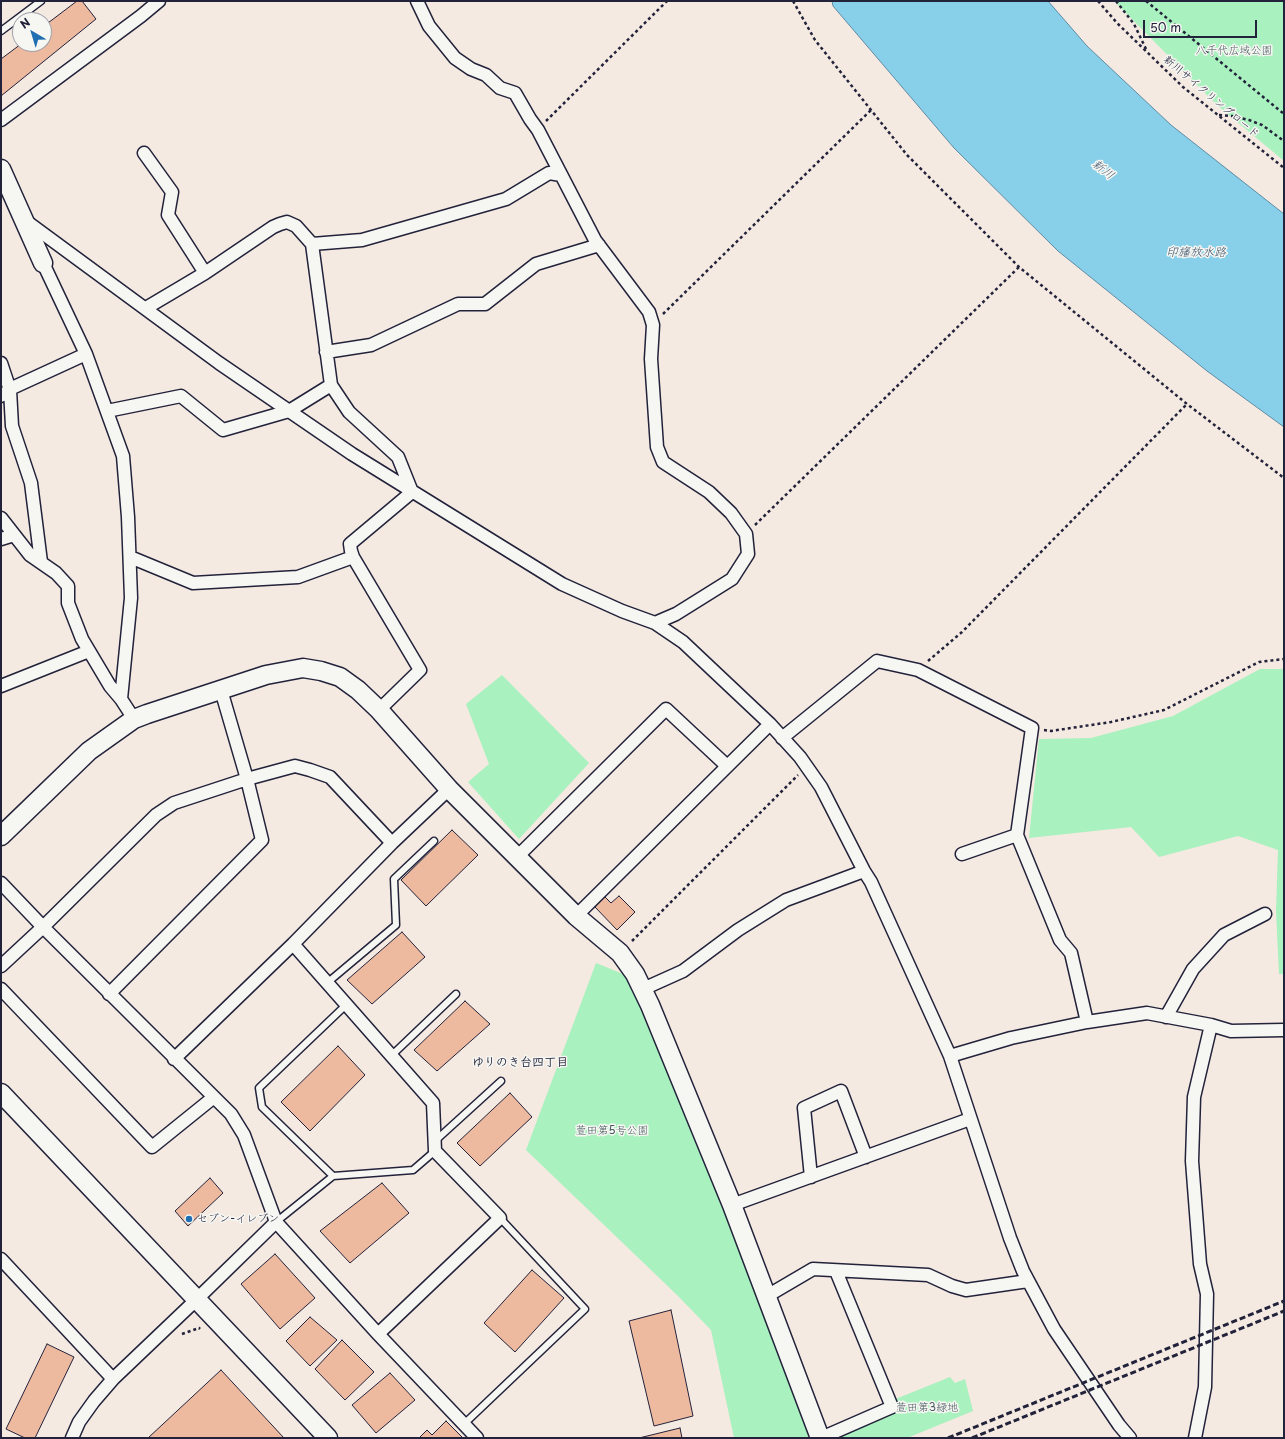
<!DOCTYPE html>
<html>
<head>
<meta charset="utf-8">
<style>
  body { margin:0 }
  #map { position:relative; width:1285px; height:1439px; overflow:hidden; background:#f4eae1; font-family:"Playpen Sans",sans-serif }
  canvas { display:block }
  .frame { position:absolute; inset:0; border:2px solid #22223b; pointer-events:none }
  .north { position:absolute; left:12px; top:12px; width:40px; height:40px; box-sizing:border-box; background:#f6f6f2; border:1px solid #a1a1a9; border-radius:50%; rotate:322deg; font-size:11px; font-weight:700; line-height:16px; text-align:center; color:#22223b }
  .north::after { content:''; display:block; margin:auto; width:14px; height:18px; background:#1f6fb2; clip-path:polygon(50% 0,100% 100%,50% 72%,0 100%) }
  .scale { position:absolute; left:1143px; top:20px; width:114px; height:18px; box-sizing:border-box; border:2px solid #22223b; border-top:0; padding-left:5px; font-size:12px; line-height:14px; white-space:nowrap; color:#22223b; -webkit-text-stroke:3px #f6f6f2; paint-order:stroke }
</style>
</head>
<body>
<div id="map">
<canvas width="1285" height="1439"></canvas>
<div class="frame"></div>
<div class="north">N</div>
<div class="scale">50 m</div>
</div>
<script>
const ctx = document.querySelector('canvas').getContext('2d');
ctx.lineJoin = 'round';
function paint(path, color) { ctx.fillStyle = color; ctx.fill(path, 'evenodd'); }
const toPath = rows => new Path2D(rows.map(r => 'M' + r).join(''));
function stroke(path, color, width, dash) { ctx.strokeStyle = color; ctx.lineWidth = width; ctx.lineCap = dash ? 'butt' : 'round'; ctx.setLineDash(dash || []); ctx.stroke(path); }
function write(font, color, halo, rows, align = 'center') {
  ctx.font = font + ' "Playpen Sans","Klee One",sans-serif'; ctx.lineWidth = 3; ctx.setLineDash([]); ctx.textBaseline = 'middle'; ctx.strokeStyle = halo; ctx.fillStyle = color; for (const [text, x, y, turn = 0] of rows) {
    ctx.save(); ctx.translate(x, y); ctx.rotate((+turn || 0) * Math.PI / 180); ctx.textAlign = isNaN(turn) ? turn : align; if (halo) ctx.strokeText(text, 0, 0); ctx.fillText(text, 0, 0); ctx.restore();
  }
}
paint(toPath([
  [1114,1,1284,1,1284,161,1217,105],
  [1260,669,1284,669,1284,974,1279,974,1276,911,1278,850,1238,836,1159,857,1131,827,1029,838,1039,739,1091,738,1173,716],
  [502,675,589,763,519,839,468,782,489,764,466,704],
  [596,963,628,976,819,1438,734,1438,711,1330,677,1295,526,1150],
  [950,1377,955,1383,965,1379,973,1411,907,1438,828,1438,893,1400]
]), '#a9f1be');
const water = toPath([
  [832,1,1048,1,1087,46,1171,125,1284,214,1284,427,1207,371,1058,251,954,148,833,6,832,1]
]);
paint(water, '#88d0e9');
stroke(water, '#5f8aa3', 1);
const building = toPath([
  [77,1,82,1,96,19,1,96,1,59,21,44,44,44,44,26,77,1],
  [452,830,478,855,426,906,401,880,452,830],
  [619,896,635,912,617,930,595,907,605,897,611,903,619,896],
  [402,932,425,957,372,1004,347,980,402,932],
  [465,1001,490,1024,437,1071,414,1050,465,1001],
  [338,1046,365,1075,310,1131,281,1102,338,1046],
  [510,1093,532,1117,480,1166,457,1143,510,1093],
  [210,1178,223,1193,188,1226,175,1211,210,1178],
  [382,1183,409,1213,350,1263,320,1231,382,1183],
  [275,1254,315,1298,280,1329,241,1284,275,1254],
  [532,1270,564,1298,515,1352,484,1323,532,1270],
  [671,1310,693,1416,654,1426,629,1321,671,1310],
  [310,1317,337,1340,310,1366,286,1341,310,1317],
  [342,1340,374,1372,345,1400,315,1369,342,1340],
  [47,1344,74,1357,35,1438,25,1438,6,1429,47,1344],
  [221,1370,284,1438,148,1438,221,1370],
  [390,1373,415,1400,376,1433,352,1405,390,1373],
  [446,1421,463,1438,419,1438,427,1430,432,1435,446,1421],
  [680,1428,682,1438,639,1438,680,1428]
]);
paint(building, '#edb99f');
stroke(building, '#22223b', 1);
const lane = toPath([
  [1,31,41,1],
  [327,983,396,925,394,879,434,841],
  [391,1056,456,994],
  [435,1141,501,1081],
  [333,1176,262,1107,259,1088,346,1005],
  [276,1222,333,1176,413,1170,435,1151],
  [464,1424,585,1309,500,1218]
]);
const street = toPath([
  [1,120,141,16,159,1],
  [144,153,172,192,168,215,205,273],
  [26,221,219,363,352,454,562,584,622,611,655,623,676,614,732,579,748,554,746,534,731,513,709,492,663,462,657,447,651,359,653,325,649,312,595,240,538,130,530,119,515,93,500,88,486,75,471,69,455,58,429,26,417,1],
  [312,244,331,385,349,412,398,457,412,492],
  [43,263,86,354,123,456,128,517,131,598,121,699,134,719],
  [146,308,205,273,273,227,280,224,287,222,296,226,312,244,362,240,506,199,549,173,561,175],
  [326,352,371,345,458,304,485,304,536,264,599,245],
  [1,363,10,390,12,426,31,483,41,562],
  [1,396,12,388,86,354],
  [107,411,181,396,223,430,289,411,331,385],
  [1,518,30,555,56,573,68,586,68,603,82,639,110,686,121,699],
  [1,539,14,535],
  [130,557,193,583,298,577,353,557],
  [655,623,683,642,770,724,800,757,821,787,864,871,871,882,950,1056,1010,1238,1023,1271,1054,1329,1119,1425,1130,1438],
  [1,686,89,651],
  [379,710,420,670,353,557,351,551,350,544,412,492],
  [782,738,877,661,918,670,1032,728,1017,835,1060,940,1071,953,1087,1022],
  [962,854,1017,835],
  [517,857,666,709,727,766],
  [1,883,43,927,231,1114,244,1135,276,1222,378,1334,477,1438],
  [576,916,770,724],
  [293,944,433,1103,435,1151,500,1218,378,1334],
  [1,966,43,927,156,815,174,803,247,779,295,766,310,770,330,777,392,843],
  [1,989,152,1147,214,1097],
  [643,989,683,971,738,930,786,900,864,871],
  [109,994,262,840,247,779,221,690],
  [1166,1017,1193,969,1224,935,1265,914],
  [950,1056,1011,1038,1087,1022,1147,1013,1211,1025,1231,1031,1284,1030],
  [174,1059,293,944,392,843,449,789],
  [811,1177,804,1108,841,1091,866,1157],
  [732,1205,970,1119],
  [1,1259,113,1379],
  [767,1296,813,1269,928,1275,952,1286,966,1290,1028,1281],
  [72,1438,79,1422,94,1401,113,1379,196,1300,276,1222],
  [821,1438,892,1407,836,1271],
  [1195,1438,1205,1387,1207,1294,1200,1264,1192,1161,1194,1097,1211,1025]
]);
const secondary = toPath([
  [1,169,43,263],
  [1,836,89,751,134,719,147,714,266,675,303,668,321,671,340,677,358,690,379,710,449,789,576,916,620,953,635,974,650,1005,732,1205,820,1438],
  [1,1093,328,1438]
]);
stroke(lane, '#22223b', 9);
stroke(street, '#22223b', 15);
stroke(secondary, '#22223b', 21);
stroke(toPath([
  [793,1,815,40,907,155,1019,267,1187,404,1284,478],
  [1098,1,1117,23,1183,87,1284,168],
  [1116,1,1134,24,1146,49],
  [1146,1,1284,114],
  [1219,115,1232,116,1249,120,1262,125,1284,141],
  [546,121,667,1],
  [663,314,871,110],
  [755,525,1019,267],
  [928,661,962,632,1187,404],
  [1044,730,1051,731,1111,722,1164,710,1259,662,1284,659],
  [632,941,798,775],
  [182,1334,199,1328,200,1329]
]), '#22223b', 2.5, [3, 3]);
stroke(lane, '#f6f6f2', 6);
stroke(street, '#f6f6f2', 12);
stroke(secondary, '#f6f6f2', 18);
stroke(toPath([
  [948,1438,1284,1301],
  [972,1438,1284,1311]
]), '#22223b', 3, [6, 3]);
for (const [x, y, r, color] of [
  [189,1219,4,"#1f6fb2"]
]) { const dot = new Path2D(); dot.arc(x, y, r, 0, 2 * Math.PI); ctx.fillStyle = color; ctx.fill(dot); stroke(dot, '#f6f6f2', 1.5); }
write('11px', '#44565c', '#f6f6f2', [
  ["八千代広域公園",1234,51],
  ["萱田第5号公園",612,1131],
  ["萱田第3緑地",927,1408]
]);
write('11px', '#22223b', '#f6f6f2', [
  ["新川サイクリングロード",1211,97,40]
]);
write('11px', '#22223b', '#f6f6f2', [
  ["セブン-イレブン",197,1219]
], 'left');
write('italic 12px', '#41566f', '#f6f6f2', [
  ["新川",1103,170,38],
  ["印旛放水路",1196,253]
]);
write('bold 12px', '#22223b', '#f6f6f2', [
  ["ゆりのき台四丁目",520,1063]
]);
</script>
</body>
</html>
